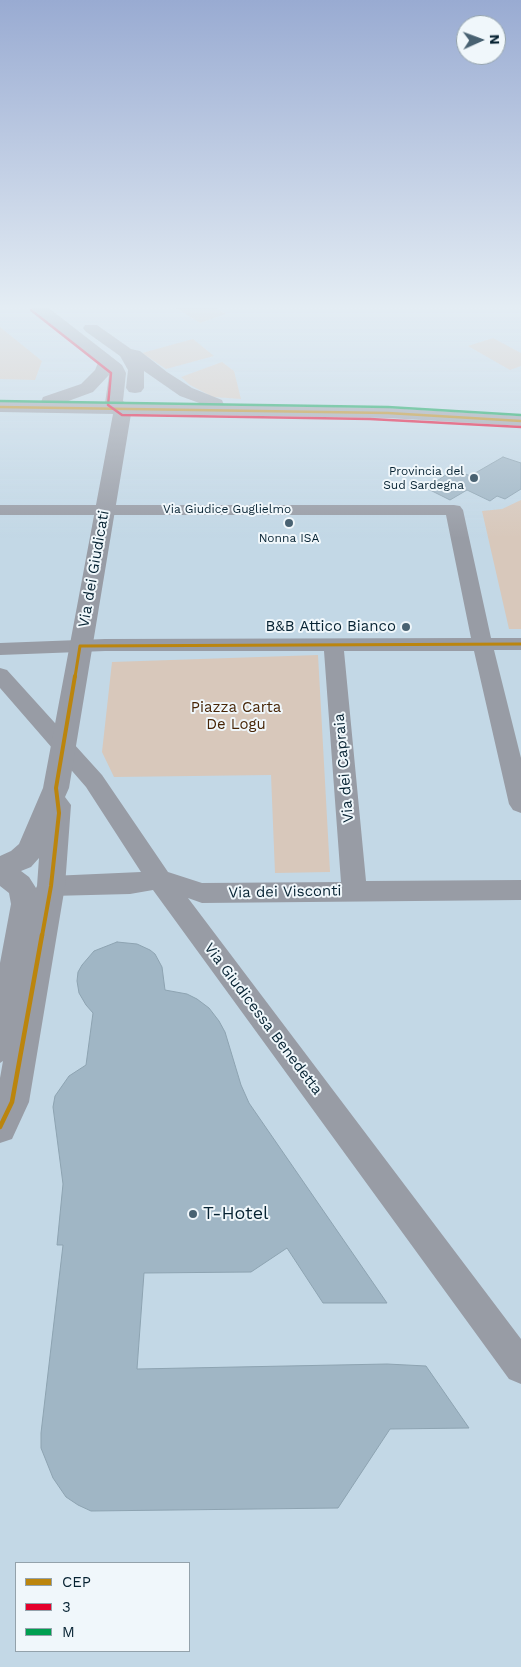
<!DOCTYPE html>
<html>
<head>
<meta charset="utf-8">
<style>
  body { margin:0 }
  #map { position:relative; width:521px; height:1667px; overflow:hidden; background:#c3d8e6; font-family:"Work Sans",sans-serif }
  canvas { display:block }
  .legend { position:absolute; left:15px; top:1562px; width:175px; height:90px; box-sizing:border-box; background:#f0f7fb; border:1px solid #93a2ab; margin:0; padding:6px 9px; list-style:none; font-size:15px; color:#072333 }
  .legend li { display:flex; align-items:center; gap:10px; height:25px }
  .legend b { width:25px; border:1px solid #93a2ab }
  .north { position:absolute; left:456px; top:15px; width:50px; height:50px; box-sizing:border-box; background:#f0f7fb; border:1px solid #93a2ab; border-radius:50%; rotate:88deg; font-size:14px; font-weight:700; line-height:20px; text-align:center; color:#072333 }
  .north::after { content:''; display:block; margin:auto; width:18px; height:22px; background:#496272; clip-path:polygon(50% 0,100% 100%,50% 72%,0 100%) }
</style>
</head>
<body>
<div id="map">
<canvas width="521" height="1667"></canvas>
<ul class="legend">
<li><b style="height:6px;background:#bb850d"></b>CEP</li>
<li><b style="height:6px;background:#e4002b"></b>3</li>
<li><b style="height:6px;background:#009f50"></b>M</li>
</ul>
<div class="north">N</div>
</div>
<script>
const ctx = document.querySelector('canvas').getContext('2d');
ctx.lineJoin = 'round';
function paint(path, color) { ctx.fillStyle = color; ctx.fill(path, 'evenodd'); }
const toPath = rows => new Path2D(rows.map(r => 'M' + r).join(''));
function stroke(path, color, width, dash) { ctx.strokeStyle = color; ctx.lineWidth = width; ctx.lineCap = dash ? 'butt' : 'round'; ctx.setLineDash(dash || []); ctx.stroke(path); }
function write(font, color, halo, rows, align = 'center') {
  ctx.font = font + ' "Work Sans",sans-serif'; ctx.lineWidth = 4; ctx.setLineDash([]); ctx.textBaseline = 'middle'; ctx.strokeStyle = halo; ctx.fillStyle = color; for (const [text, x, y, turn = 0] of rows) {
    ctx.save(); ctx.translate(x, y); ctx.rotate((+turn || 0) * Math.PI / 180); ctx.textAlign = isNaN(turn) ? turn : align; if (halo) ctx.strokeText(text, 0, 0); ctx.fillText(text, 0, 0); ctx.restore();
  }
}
paint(toPath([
  [171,305,210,305,226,314,200,323],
  [0,327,42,361,35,380,0,379],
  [493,338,521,353,521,366,510,370,468,346],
  [193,339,214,356,166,369,142,353],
  [222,362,234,371,241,399,213,397,190,385,181,377],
  [521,500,521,629,509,629,482,511,502,509],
  [318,655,330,872,275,873,271,775,114,777,102,752,112,662]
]), '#d8c8bb');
const building = toPath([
  [503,457,521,463,521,489,505,499,497,496,490,501,467,490,450,500,426,488,455,469,470,476,503,457],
  [117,942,137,944,150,950,155,954,162,967,165,990,187,994,197,999,209,1008,219,1021,225,1032,241,1085,249,1103,387,1303,323,1303,287,1248,251,1272,144,1273,137,1369,387,1364,426,1366,469,1428,390,1429,338,1508,91,1511,78,1505,66,1497,53,1478,41,1448,41,1433,63,1245,57,1245,63,1184,53,1107,55,1096,69,1076,86,1065,93,1013,86,1005,79,993,77,981,78,972,82,965,94,951,117,942]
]);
paint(building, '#a0b6c5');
stroke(building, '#8da3b1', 1);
paint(toPath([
  [0,505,454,505,460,506,463,510,491,638,521,638,521,650,494,650,521,758,521,813,513,810,509,804,474,651,344,651,366,881,521,880,521,900,202,903,188,898,521,1339,521,1384,509,1379,153,890,130,894,51,896,42,893,39,886,42,879,51,876,141,872,86,787,0,688,0,668,7,670,102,775,168,872,202,883,341,882,324,651,105,651,0,655,0,643,105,639,471,638,446,515,0,515,0,505]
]), '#989ca5');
paint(toPath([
  [27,305,45,305,122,365,126,373,123,401,126,403,202,404,180,396,144,371,144,388,141,392,135,393,129,392,126,388,128,370,120,356,85,331,83,328,85,325,97,325,131,349,140,351,167,372,192,388,222,400,224,405,388,408,521,416,521,426,388,418,131,414,69,788,65,797,71,805,65,886,29,1102,12,1139,0,1143,0,1078,3,1061,0,1063,0,963,11,904,9,893,0,886,0,856,11,851,19,844,43,788,113,414,0,412,0,402,41,402,43,397,81,384,95,370,98,363,27,305],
  [109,375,105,403,63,403,93,392,109,375],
  [39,858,37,886,36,888,29,877,21,871,31,867,39,858]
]), '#989ca5');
stroke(toPath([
  [0,407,388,413,521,421]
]), '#bb850d', 2.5);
stroke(toPath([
  [75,677,80,646,521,644]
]), '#bb850d', 3);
stroke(toPath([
  [42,936,51,886,59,813,56,788,75,676]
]), '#bb850d', 4);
stroke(toPath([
  [0,1127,12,1102,42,935]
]), '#bb850d', 4.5);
stroke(toPath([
  [31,310,111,373,108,405,122,415,370,419,521,427]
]), '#e4002b', 2.5);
stroke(toPath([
  [0,401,388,407,521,415]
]), '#009f50', 2.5);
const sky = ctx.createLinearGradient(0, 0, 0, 538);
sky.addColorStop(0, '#99abd2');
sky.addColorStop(0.57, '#e4edf4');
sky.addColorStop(1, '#e4edf400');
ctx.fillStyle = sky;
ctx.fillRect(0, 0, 521, 538);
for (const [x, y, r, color] of [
  [474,478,5,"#496272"],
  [289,523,5,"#496272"],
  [406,627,5,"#496272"],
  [193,1214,5,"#496272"]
]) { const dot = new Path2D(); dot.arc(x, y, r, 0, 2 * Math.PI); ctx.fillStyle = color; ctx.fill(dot); stroke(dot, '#f0f7fb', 2); }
write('12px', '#072333', '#f0f7fb', [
  ["Provincia del",464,471],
  ["Sud Sardegna",464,485],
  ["Nonna ISA",289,538,"center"]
], 'right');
write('12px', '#072333', '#f0f7fb', [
  ["Via Giudice Guglielmo",227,509]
]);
write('15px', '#072333', '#f0f7fb', [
  ["Via dei Giudicati",94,569,-80],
  ["Via dei Capraia",344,768,-95],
  ["Via dei Visconti",285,892,-1],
  ["Via Giudicessa Benedetta",263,1019,53]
]);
write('15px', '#072333', '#f0f7fb', [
  ["B&B Attico Bianco",396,627]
], 'right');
write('15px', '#472506', '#f0f7fb', [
  ["Piazza Carta",236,708],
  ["De Logu",236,725]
]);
write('18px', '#072333', '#f0f7fb', [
  ["T-Hotel",203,1214]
], 'left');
</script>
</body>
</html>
